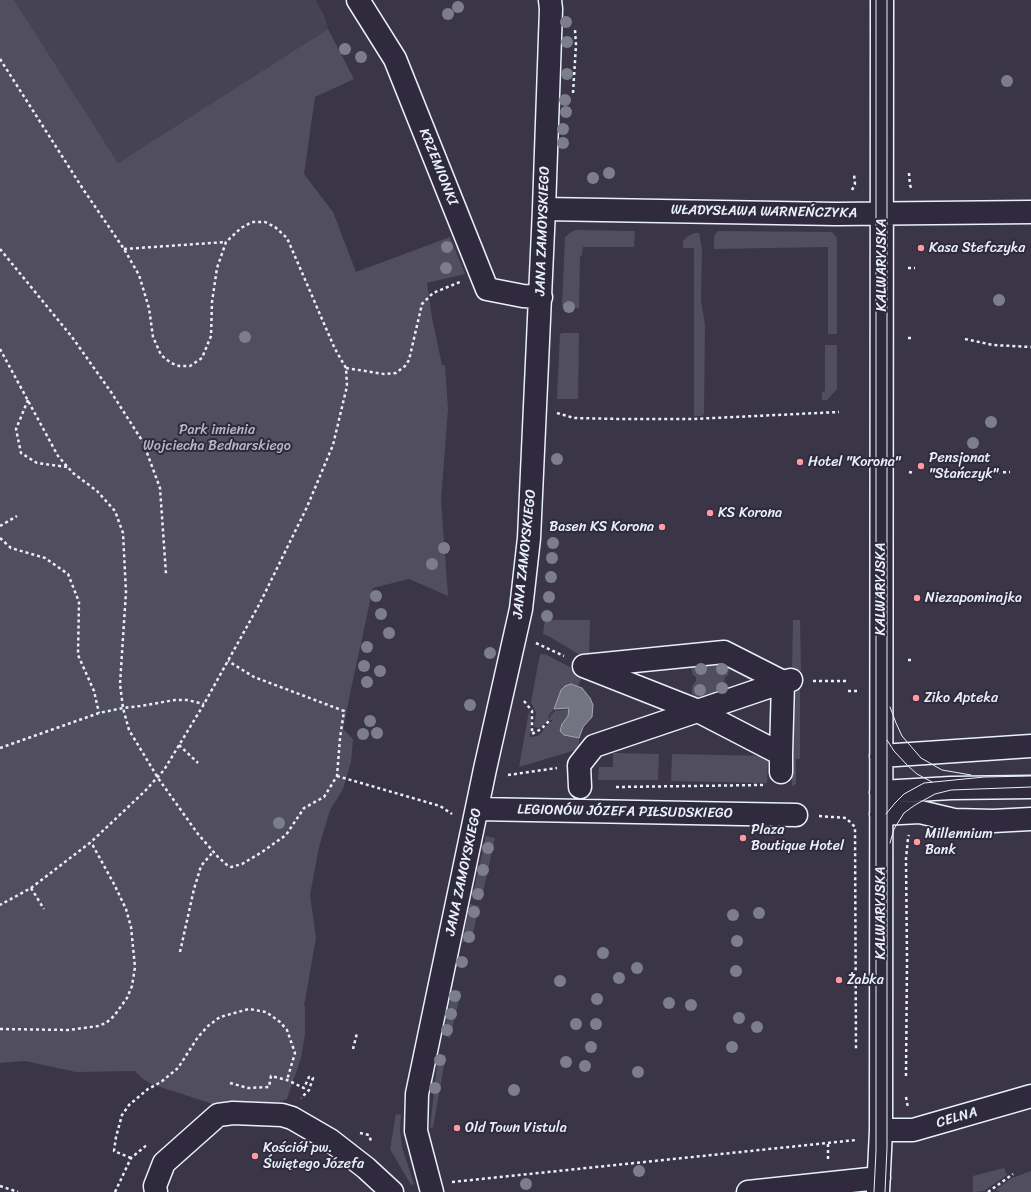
<!DOCTYPE html>
<html>
<head>
<meta charset="utf-8">
<style>
  body { margin:0 }
  canvas { display:block; background:#3a3648 }
</style>
</head>
<body>
<canvas width="1031" height="1192"></canvas>
<script>
const ctx = document.querySelector('canvas').getContext('2d');
ctx.lineJoin = 'round';
function paint(path, color) { ctx.fillStyle = color; ctx.fill(path, 'evenodd'); }
const toPath = rows => new Path2D(rows.map(r => 'M' + r).join(''));
function stroke(path, color, width, dash) { ctx.strokeStyle = color; ctx.lineWidth = width; ctx.lineCap = dash ? 'butt' : 'round'; ctx.setLineDash(dash || []); ctx.stroke(path); }
function write(font, color, halo, rows, align = 'center') {
  ctx.font = font + ' Sriracha,sans-serif'; ctx.lineWidth = 4; ctx.setLineDash([]); ctx.textBaseline = 'middle'; ctx.strokeStyle = halo; ctx.fillStyle = color; for (const [text, x, y, turn = 0] of rows) {
    ctx.save(); ctx.translate(x, y); ctx.rotate((+turn || 0) * Math.PI / 180); ctx.textAlign = isNaN(turn) ? turn : align; if (halo) ctx.strokeText(text, 0, 0); ctx.fillText(text, 0, 0); ctx.restore();
  }
}
paint(toPath([
  [14,0,318,0,316,1,324,15,328,29,118,163]
]), '#464354');
paint(toPath([
  [0,0,14,0,118,163,328,29,354,79,315,97,304,174,333,212,356,272,450,237,465,274,427,283,432,318,442,365,445,365,448,409,441,500,448,596,409,579,373,588,351,689,343,729,353,739,351,762,343,789,330,810,319,847,310,895,316,938,304,1006,305,1007,305,1034,301,1058,287,1099,275,1103,263,1104,228,1101,213,1104,151,1084,142,1078,135,1071,76,1072,25,1061,0,1063],
  [576,230,635,231,634,247,583,247,582,255,580,256,579,308,565,307,562,306,565,237,571,232],
  [718,231,832,232,837,238,837,334,828,334,828,247,714,249,714,236],
  [694,233,699,233,702,249,701,301,705,325,704,414,702,416,694,416,694,248,683,248,683,241,688,236],
  [563,333,579,333,578,399,557,399,560,334],
  [825,345,837,345,837,389,827,400,822,400,822,392,825,391],
  [545,620,590,620,589,659,585,658,550,637,543,634],
  [793,620,800,620,801,671,792,671],
  [540,654,547,655,583,674,578,686,565,686,563,687,559,694,554,709,548,716,550,719,539,728,534,727,536,713,531,702],
  [714,662,728,664,729,671,728,675,725,677,724,681,728,685,730,692,714,697,712,694,708,694,706,697,700,698,696,697,692,694,692,686,696,681,696,677,693,675,691,667,693,663,707,663,709,665,712,665],
  [792,689,800,689,800,759,796,759,796,784,792,786],
  [569,709,568,716,562,724,564,735,579,738,579,749,519,767,529,711,531,721,530,737,538,736,544,730,543,729,553,720,550,716,555,711],
  [613,753,659,754,658,780,598,780,599,767,613,767],
  [672,754,768,756,767,783,671,781],
  [486,836,495,838,481,901,472,898],
  [470,904,479,906,471,942,462,942],
  [452,991,461,991,450,1038,443,1035],
  [446,1055,433,1127,430,1128,438,1056],
  [396,1114,401,1115,400,1130,402,1147,414,1184,411,1185,390,1149],
  [1004,1168,1007,1175,984,1191,973,1192,973,1176],
  [1031,1171,1031,1192,1000,1192,995,1190,1012,1178]
]), '#504e5f');
const water = toPath([
  [571,684,582,688,590,698,593,705,592,717,583,727,579,738,564,735,560,731,562,724,568,716,569,708,554,709,561,690,565,686,571,684]
]);
paint(water, '#737482');
stroke(water, '#a2a6b1', 1);
const minor = toPath([
  [358,0,395,59,487,289,523,296,541,297],
  [544,209,836,214,1031,212],
  [881,756,1031,746],
  [781,772,781,754,783,682,724,652,584,666,698,711,781,754],
  [580,787,579,765,594,746,783,682,791,680],
  [881,792,951,788,1031,787],
  [477,809,796,815],
  [881,814,920,812,954,820,993,821,1031,819],
  [881,1130,913,1130,1031,1096],
  [156,1192,155,1186,164,1163,218,1115,233,1113,282,1115,292,1118,330,1140,366,1168,392,1192],
  [432,1192,416,1131,417,1094,485,769,521,609,529,538,544,209,551,9,550,0],
  [748,1192,879,1178],
  [878,1192,881,1130,882,0]
]);
stroke(minor, '#e8f1f8', 25);
stroke(toPath([
  [0,59,83,189,124,249,139,275,149,308,153,337,161,355,171,363,179,366,190,366,202,358,211,336,212,302,217,268,226,242,241,228,252,222,265,222,275,227,287,238,335,349,346,368,347,386,333,445,307,507,260,603,204,704,164,770,145,791,91,842,31,888,0,905],
  [573,93,576,45,575,30],
  [909,173,910,185,912,190],
  [852,190,855,184,854,174],
  [0,249,72,337,111,392,143,442,160,488,166,574],
  [124,249,226,242],
  [908,268,915,268],
  [908,338,914,338],
  [965,339,993,345,1031,347],
  [0,349,58,456,73,473,97,491,115,511,123,533,126,592,120,684,123,708,129,730,158,778,198,834,218,857,227,865,231,867,242,864,262,852,286,835,304,808,324,797,337,776,340,738,344,711,254,677,228,661],
  [346,368,384,374,396,373,405,366,409,360,422,304,433,293,460,282],
  [28,400,16,429,21,453,37,463,67,467],
  [557,413,574,418,620,419,693,419,839,412],
  [909,472,914,473],
  [955,474,1010,472],
  [0,526,17,516],
  [0,538,11,548,45,558,68,574,79,602,78,655,94,691,99,713],
  [536,643,564,656],
  [908,660,913,660],
  [813,681,848,681],
  [848,691,859,691],
  [524,701,532,711,532,734,541,729,551,719],
  [179,745,198,763],
  [0,748,99,713,123,708,140,706,175,700,187,700,204,704],
  [508,775,557,768],
  [337,776,440,806,452,814],
  [616,787,763,785],
  [819,816,846,818,855,827,856,1049],
  [31,888,44,909],
  [180,952,194,889,201,866,213,852],
  [0,1029,69,1030,98,1026,106,1023,114,1016,127,998,132,986,135,967,131,927,126,909,114,884,91,842],
  [353,1049,357,1033],
  [906,1076,907,960,906,859,908,838,909,835],
  [230,1083,248,1088,269,1087,271,1076,287,1080,304,1088,309,1077,313,1078,309,1090,301,1098],
  [906,1097,908,1108],
  [360,1133,369,1135,371,1141],
  [828,1144,828,1161],
  [131,1158,114,1151,116,1137,122,1115,129,1105,148,1089,161,1082,178,1068,198,1037,208,1026,220,1017,249,1009,266,1012,280,1022,287,1030,295,1053,287,1080],
  [452,1182,856,1140],
  [0,1186,18,1192],
  [115,1192,131,1158,148,1144],
  [988,1192,1013,1174]
]), '#e8f1f8', 2.5, [3, 3]);
stroke(minor, '#2f2a3d', 22);
stroke(toPath([
  [890,707,896,723,902,736,921,758,942,770,971,775],
  [887,740,894,751,907,765,917,774,932,782],
  [886,814,895,803,904,794,924,783,984,777,1031,776],
  [890,843,894,829,904,813,915,805,935,794,951,790,1031,787],
  [874,1192,876,1151,876,0],
  [885,1192,887,1148,887,0]
]), '#e8f1f8', 1);
ctx.fillStyle = '#7d7e8b';
for (const [x, y] of [
  [458,7],
  [448,14],
  [566,22],
  [567,42],
  [345,49],
  [361,57],
  [567,74],
  [1007,81],
  [565,100],
  [566,112],
  [563,129],
  [563,143],
  [609,173],
  [593,178],
  [447,247],
  [446,268],
  [999,300],
  [569,307],
  [245,337],
  [991,422],
  [973,443],
  [557,459],
  [553,543],
  [444,548],
  [552,558],
  [432,564],
  [551,577],
  [376,596],
  [549,597],
  [381,614],
  [547,616],
  [389,633],
  [367,647],
  [490,653],
  [364,666],
  [701,669],
  [722,669],
  [380,671],
  [367,682],
  [722,688],
  [700,690],
  [470,705],
  [370,721],
  [377,733],
  [363,734],
  [279,823],
  [488,848],
  [483,870],
  [478,894],
  [474,912],
  [759,913],
  [733,915],
  [469,937],
  [737,941],
  [603,953],
  [462,962],
  [637,968],
  [736,971],
  [619,978],
  [560,981],
  [455,996],
  [597,999],
  [669,1003],
  [691,1005],
  [451,1014],
  [739,1018],
  [576,1024],
  [596,1024],
  [757,1027],
  [447,1030],
  [591,1047],
  [732,1047],
  [440,1060],
  [566,1062],
  [585,1066],
  [638,1072],
  [435,1088],
  [514,1090],
  [639,1171],
  [526,1184]
]) { ctx.beginPath(); ctx.arc(x, y, 6, 0, 2 * Math.PI); ctx.fill(); }
for (const [x, y, r, color] of [
  [921,248,4,"#ff9aa2"],
  [800,462,4,"#ff9aa2"],
  [921,466,4,"#ff9aa2"],
  [710,513,4,"#ff9aa2"],
  [662,527,4,"#ff9aa2"],
  [917,598,4,"#ff9aa2"],
  [916,698,4,"#ff9aa2"],
  [743,838,4,"#ff9aa2"],
  [917,842,4,"#ff9aa2"],
  [839,980,4,"#ff9aa2"],
  [457,1128,4,"#ff9aa2"],
  [255,1156,4,"#ff9aa2"]
]) { const dot = new Path2D(); dot.arc(x, y, r, 0, 2 * Math.PI); ctx.fillStyle = color; ctx.fill(dot); stroke(dot, '#2f2a3d', 1.5); }
write('14px', '#e8f1f8', '#2f2a3d', [
  ["KRZEMIONKI",438,167,68],
  ["WŁADYSŁAWA WARNEŃCZYKA",764,212,1],
  ["JANA ZAMOYSKIEGO",543,231,-88],
  ["KALWARYJSKA",882,265,-90],
  ["JANA ZAMOYSKIEGO",525,554,-84],
  ["KALWARYJSKA",881,589,-90],
  ["LEGIONÓW JÓZEFA PIŁSUDSKIEGO",625,812,1],
  ["JANA ZAMOYSKIEGO",464,872,-78],
  ["KALWARYJSKA",881,913,-90],
  ["CELNA",957,1118,-16]
]);
write('14px', '#e8f1f8', '#2f2a3d', [
  ["Kasa Stefczyka",929,248],
  ["Pensjonat",929,458],
  ["\"Stańczyk\"",929,474],
  ["Hotel \"Korona\"",808,462],
  ["KS Korona",718,513],
  ["Basen KS Korona",654,527,"right"],
  ["Niezapominajka",925,598],
  ["Ziko Apteka",924,698],
  ["Plaza",751,830],
  ["Boutique Hotel",751,846],
  ["Millennium",925,834],
  ["Bank",925,850],
  ["Żabka",847,980],
  ["Old Town Vistula",465,1128],
  ["Kościół pw.",263,1148],
  ["Świętego Józefa",263,1164]
], 'left');
write('14px', '#b3b8c2', '#2f2a3d', [
  ["Park imienia",217,430],
  ["Wojciecha Bednarskiego",217,446]
]);
</script>
</body>
</html>
